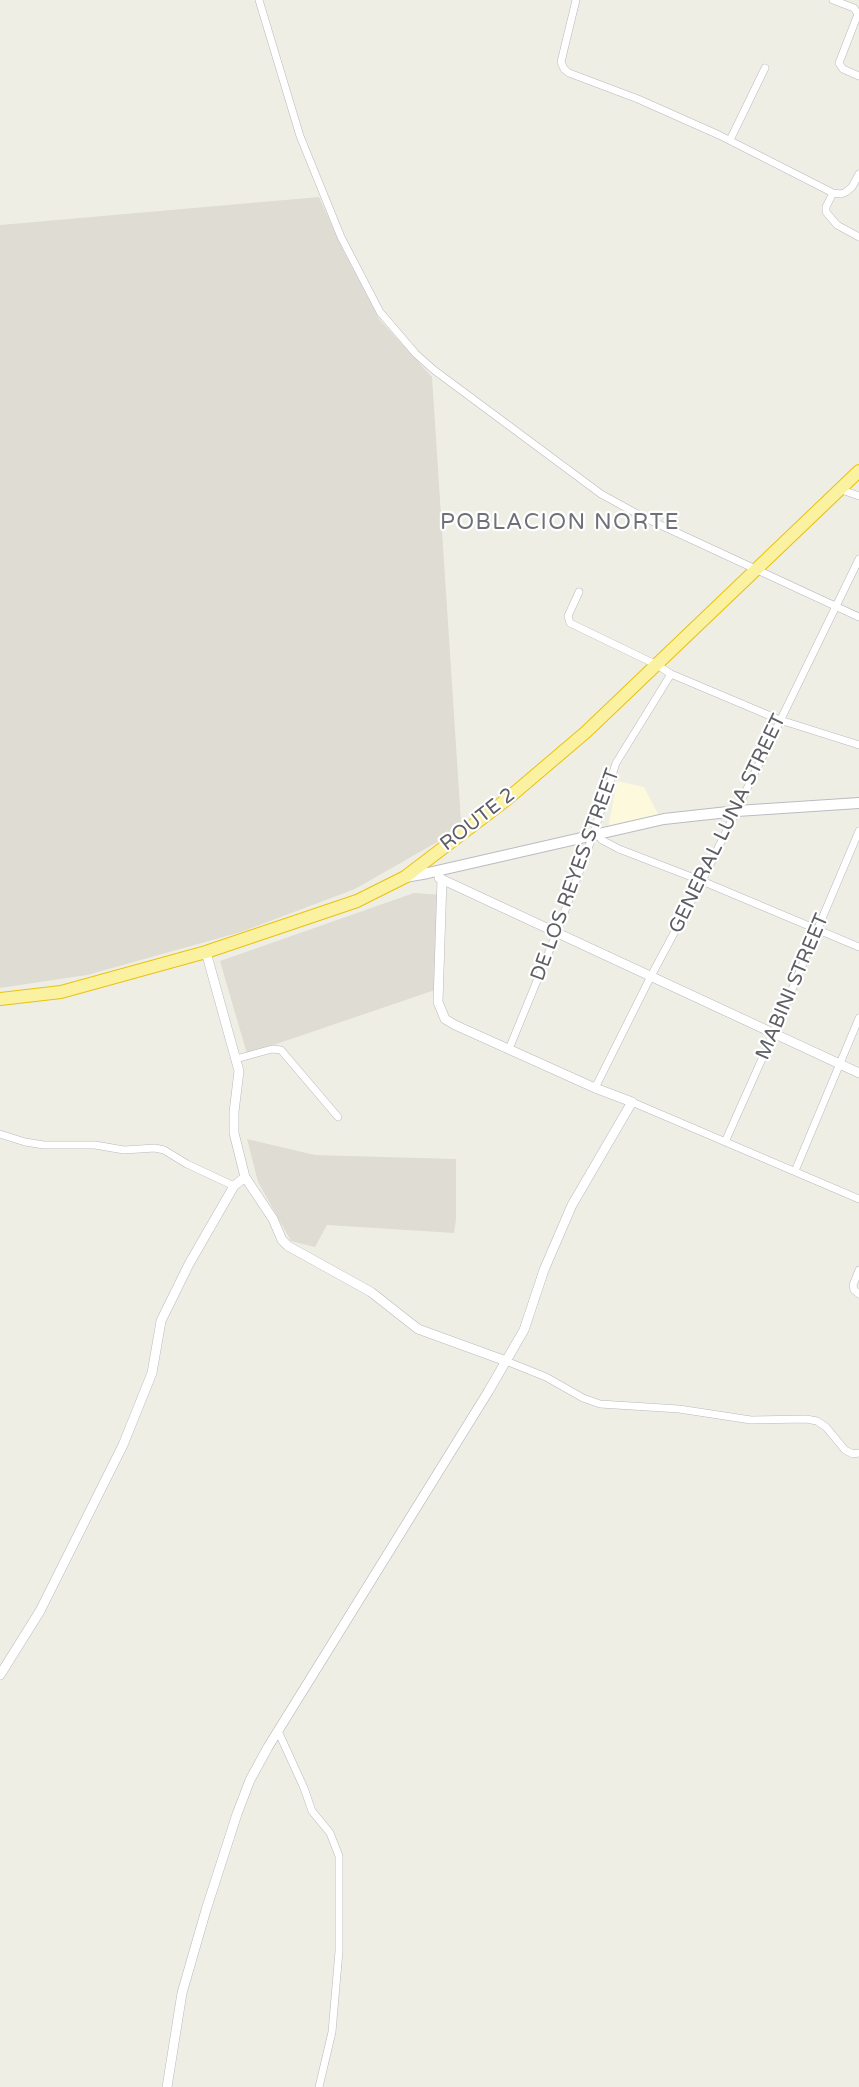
<!DOCTYPE html>
<html>
<head>
<meta charset="utf-8">
<style>
  body { margin:0 }
  canvas { display:block; background:#efeee5 }
</style>
</head>
<body>
<canvas width="859" height="2087"></canvas>
<script>
const ctx = document.querySelector('canvas').getContext('2d');
ctx.lineJoin = 'round';
function paint(path, color) { ctx.fillStyle = color; ctx.fill(path, 'evenodd'); }
const toPath = rows => new Path2D(rows.map(r => 'M' + r).join(''));
function stroke(path, color, width, dash) { ctx.strokeStyle = color; ctx.lineWidth = width; ctx.lineCap = dash ? 'butt' : 'round'; ctx.setLineDash(dash || []); ctx.stroke(path); }
function write(font, color, halo, rows, align = 'center') {
  ctx.font = font + ' "Varela Round",sans-serif'; ctx.lineWidth = 4.5; ctx.setLineDash([]); ctx.textBaseline = 'middle'; ctx.strokeStyle = halo; ctx.fillStyle = color; for (const [text, x, y, turn = 0] of rows) {
    ctx.save(); ctx.translate(x, y); ctx.rotate((+turn || 0) * Math.PI / 180); ctx.textAlign = isNaN(turn) ? turn : align; if (halo) ctx.strokeText(text, 0, 0); ctx.fillText(text, 0, 0); ctx.restore();
  }
}
paint(toPath([
  [617,781,644,787,659,816,608,829]
]), '#fcf9dd');
paint(toPath([
  [319,197,344,252,380,320,432,377,461,822,439,841,355,889,241,932,87,975,0,988,0,225],
  [414,893,442,895,438,989,247,1054,220,961],
  [247,1139,315,1155,456,1159,456,1219,454,1233,327,1225,315,1247,291,1241,258,1182]
]), '#dfddd3');
const minor = toPath([
  [259,0,300,136,341,237,380,312,416,354,434,370,601,494,641,516,859,617],
  [576,0,561,62,564,69,569,73,638,99,719,135,833,193,841,194,846,192,852,187,859,174],
  [833,0,854,8,858,14,839,63,843,69,859,76],
  [730,140,765,68],
  [833,193,826,207,826,212,837,225,859,237],
  [839,489,859,496],
  [579,592,568,616,570,623,657,665,671,674,780,720,859,745],
  [597,834,602,840,619,849,702,881,859,947],
  [509,1049,557,932,593,835,616,763,671,674],
  [236,1059,272,1049,281,1050,338,1117],
  [595,1088,651,976,702,881,859,559],
  [632,1102,859,1199],
  [0,1134,25,1142,44,1145,95,1145,124,1150,155,1148,164,1150,187,1164,234,1186],
  [725,1142,774,1032,859,831],
  [795,1171,859,1018],
  [859,1270,853,1285,854,1290,859,1294],
  [506,1361,546,1377,583,1398,600,1404,679,1409,751,1420,806,1419,817,1421,826,1427,845,1450,853,1454,859,1453],
  [278,1731,304,1788,312,1811,330,1833,339,1856,339,1951,332,2032,319,2087]
]);
const tertiary = toPath([
  [439,878,859,1073],
  [206,952,239,1071,234,1112,234,1133,245,1177,273,1219,282,1240,288,1246,371,1292,418,1329,506,1361],
  [0,1675,40,1611,123,1445,152,1373,161,1321,189,1264,234,1186,245,1177],
  [167,2087,182,1993,206,1910,237,1814,250,1780,268,1747,488,1392,524,1330,544,1270,572,1205,632,1102,595,1088,455,1025,445,1019,438,1002,442,879]
]);
const secondary = toPath([
  [405,877,428,873,664,819,737,811,859,803]
]);
const trunk = toPath([
  [0,999,61,992,206,952,357,901,405,877,506,800,586,732,859,471]
]);
stroke(minor, '#b8b9be', 8);
stroke(tertiary, '#b8b9be', 10);
stroke(secondary, '#bbbcc2', 12);
stroke(trunk, '#eac20a', 14);
stroke(minor, '#fff', 7);
stroke(tertiary, '#fff', 9);
stroke(secondary, '#fff', 10);
stroke(trunk, '#faf2a0', 12);
write('20px', '#5d5f65', '#fff', [
  ["ROUTE 2",478,820,-38],
  ["GENERAL LUNA STREET",728,824,-64],
  ["DE LOS REYES STREET",576,875,-70],
  ["MABINI STREET",793,987,-67]
]);
ctx.letterSpacing = '1.5px';
write('22px', '#6e7177', '#fff', [
  ["POBLACION NORTE",560,523]
]);
ctx.letterSpacing = '0px';
</script>
</body>
</html>
